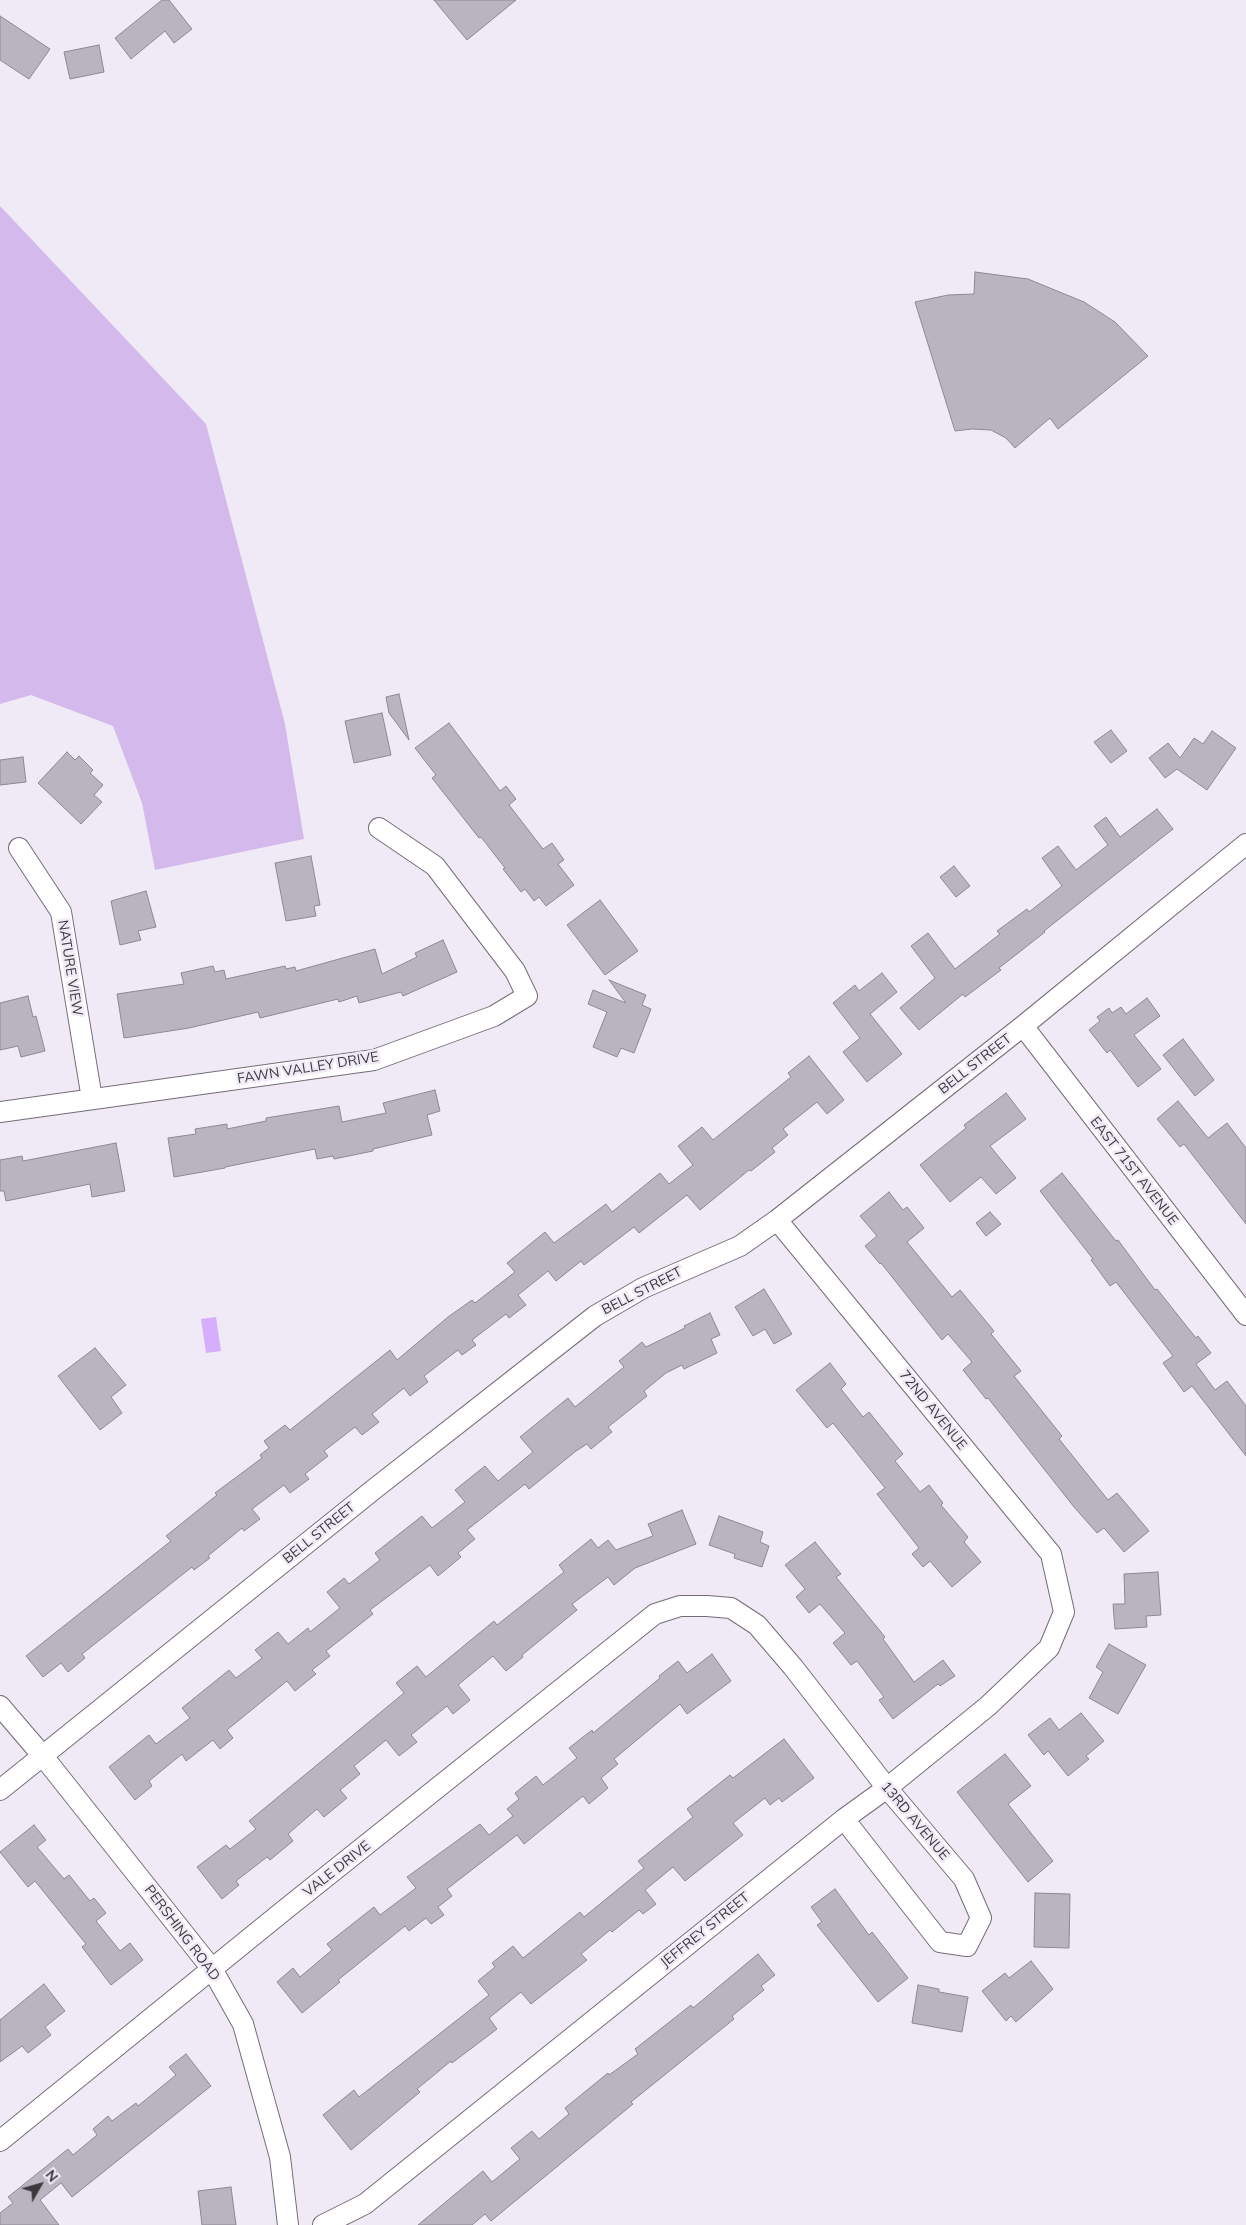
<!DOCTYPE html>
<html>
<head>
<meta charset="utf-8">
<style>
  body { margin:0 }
  #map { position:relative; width:1246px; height:2225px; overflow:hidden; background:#f0eaf6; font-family:Mulish,sans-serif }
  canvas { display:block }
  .north { position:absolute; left:15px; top:2160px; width:50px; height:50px; -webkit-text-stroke:4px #f0eaf6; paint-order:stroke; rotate:52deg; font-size:14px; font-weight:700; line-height:20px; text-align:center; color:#3c393e }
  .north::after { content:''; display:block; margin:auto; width:18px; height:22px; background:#3c393e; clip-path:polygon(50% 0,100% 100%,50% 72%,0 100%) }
</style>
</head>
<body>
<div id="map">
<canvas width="1246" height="2225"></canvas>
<div class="north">N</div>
</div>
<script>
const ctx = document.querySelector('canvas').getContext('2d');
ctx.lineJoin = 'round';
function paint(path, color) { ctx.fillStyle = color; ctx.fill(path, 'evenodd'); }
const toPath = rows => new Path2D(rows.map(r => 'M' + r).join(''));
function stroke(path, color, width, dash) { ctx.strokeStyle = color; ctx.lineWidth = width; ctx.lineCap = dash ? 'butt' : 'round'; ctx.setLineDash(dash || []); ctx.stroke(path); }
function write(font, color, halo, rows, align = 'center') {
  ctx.font = font + ' Mulish,sans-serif'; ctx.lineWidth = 5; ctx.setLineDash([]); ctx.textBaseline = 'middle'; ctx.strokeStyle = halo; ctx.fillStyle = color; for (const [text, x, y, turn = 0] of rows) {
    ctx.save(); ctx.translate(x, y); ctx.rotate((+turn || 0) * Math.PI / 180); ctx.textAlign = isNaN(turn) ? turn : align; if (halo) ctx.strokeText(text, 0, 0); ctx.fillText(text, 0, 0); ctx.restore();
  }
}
paint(toPath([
  [0,206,206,424,285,724,304,839,155,870,142,803,113,726,31,695,0,704]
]), '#d3b9ec');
paint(toPath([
  [216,1317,221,1351,206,1353,201,1319]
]), '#d7adfe');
const building = toPath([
  [162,0,169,0,192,29,174,43,165,31,131,59,115,38,162,0],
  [434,0,516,0,467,40,434,0],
  [0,16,50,49,29,79,0,60,0,16],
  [99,45,104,72,70,79,64,52,99,45],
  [975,272,1028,279,1084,302,1115,322,1148,356,1058,429,1050,418,1015,448,1006,438,991,430,972,429,955,431,915,302,948,295,974,294,975,272],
  [399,694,409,740,389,713,386,697,399,694],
  [382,713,391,755,354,763,345,721,382,713],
  [449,723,500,791,506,786,516,799,509,805,543,849,552,843,564,860,558,864,574,885,546,906,539,897,534,901,525,889,521,892,503,869,505,868,481,837,479,838,432,778,436,775,415,748,449,723],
  [1111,730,1127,751,1111,763,1094,742,1111,730],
  [1212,731,1236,748,1207,790,1177,769,1165,778,1149,758,1168,743,1180,758,1194,738,1203,744,1212,731],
  [67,752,75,760,79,756,93,770,90,773,103,785,94,795,102,802,81,824,38,783,67,752],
  [23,757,26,782,0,785,0,760,23,757],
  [1157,809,1173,829,1044,931,1045,932,999,968,1001,970,965,997,963,994,919,1030,900,1008,935,978,911,946,928,933,955,969,1000,934,997,931,1027,909,1029,912,1062,886,1042,858,1058,846,1076,870,1108,845,1094,826,1106,817,1120,837,1157,809],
  [311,856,320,905,314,906,316,916,286,921,275,863,311,856],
  [954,866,970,886,956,897,940,877,954,866],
  [146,891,156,927,138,931,141,940,120,945,111,901,146,891],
  [600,900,638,951,605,975,567,925,600,900],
  [443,940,457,972,403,996,401,992,359,1003,357,996,339,1002,338,999,260,1018,258,1012,189,1028,124,1038,117,994,184,984,181,973,213,966,215,972,224,970,226,979,285,966,286,969,295,967,296,971,375,949,382,974,417,957,415,953,443,940],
  [882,973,897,992,870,1014,902,1054,867,1082,843,1052,860,1038,833,1003,855,985,859,991,882,973],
  [609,980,646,995,642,1005,651,1009,634,1053,621,1048,617,1057,593,1047,607,1012,588,1004,593,990,626,1003,609,980],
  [28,996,33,1017,36,1016,45,1051,21,1057,18,1046,0,1050,0,1003,28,996],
  [1147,998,1160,1016,1134,1035,1161,1069,1138,1087,1110,1050,1107,1053,1089,1030,1100,1021,1097,1017,1109,1008,1112,1013,1121,1007,1126,1014,1147,998],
  [1183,1039,1214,1080,1195,1096,1163,1055,1183,1039],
  [809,1056,844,1100,827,1114,817,1102,783,1129,788,1135,772,1148,775,1152,751,1171,749,1170,700,1210,687,1195,639,1233,634,1227,584,1265,581,1261,556,1281,548,1271,518,1295,526,1305,509,1318,506,1314,472,1340,476,1345,462,1355,458,1350,424,1376,428,1382,410,1396,404,1388,372,1414,379,1422,362,1435,355,1427,324,1451,328,1456,305,1474,309,1479,290,1493,284,1485,252,1509,260,1519,244,1531,242,1528,208,1556,210,1558,194,1570,192,1567,82,1654,85,1658,68,1672,61,1663,43,1677,26,1656,171,1541,166,1536,217,1495,215,1493,262,1458,260,1455,269,1448,264,1441,285,1425,290,1430,390,1350,397,1360,448,1317,472,1300,475,1303,515,1272,507,1263,545,1232,554,1243,606,1204,612,1212,660,1173,669,1184,693,1165,678,1146,702,1127,713,1140,791,1077,788,1073,809,1056],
  [435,1090,440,1111,427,1115,432,1135,373,1149,373,1151,334,1159,333,1156,317,1159,315,1149,225,1167,225,1168,174,1177,168,1138,196,1134,195,1129,227,1124,227,1129,266,1121,266,1118,339,1106,342,1122,386,1113,383,1103,435,1090],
  [1006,1093,1026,1119,990,1146,1016,1178,996,1194,981,1177,950,1202,920,1165,966,1128,964,1125,1006,1093],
  [1178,1101,1208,1138,1227,1123,1246,1148,1246,1224,1184,1144,1180,1147,1157,1119,1178,1101],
  [116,1143,125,1191,92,1197,90,1184,6,1201,4,1191,0,1191,0,1160,22,1156,23,1161,116,1143],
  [1062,1173,1116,1241,1118,1240,1155,1290,1157,1289,1196,1338,1198,1336,1211,1353,1196,1364,1215,1390,1227,1381,1246,1406,1246,1456,1192,1386,1184,1392,1163,1363,1173,1356,1116,1282,1110,1286,1091,1260,1093,1259,1040,1191,1062,1173],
  [889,1192,903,1210,907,1207,924,1228,907,1242,952,1297,960,1290,994,1331,991,1334,1021,1371,1014,1376,1062,1436,1059,1439,1108,1500,1117,1493,1149,1531,1124,1552,1104,1528,1097,1533,1074,1507,988,1398,986,1399,963,1370,972,1362,948,1334,942,1340,881,1263,880,1264,865,1246,877,1236,860,1216,889,1192],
  [990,1212,1001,1224,986,1236,976,1223,990,1212],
  [764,1289,792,1334,774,1344,765,1329,753,1336,735,1307,764,1289],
  [710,1313,720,1335,711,1339,717,1353,684,1369,682,1365,666,1373,644,1391,647,1396,608,1427,612,1432,591,1449,587,1444,576,1451,529,1489,525,1484,467,1530,475,1539,458,1553,461,1557,438,1576,430,1565,370,1610,373,1614,326,1651,330,1656,312,1670,316,1674,295,1691,287,1681,227,1730,233,1738,220,1749,213,1740,186,1761,182,1754,149,1781,152,1786,135,1800,109,1767,149,1735,156,1744,190,1718,182,1708,229,1670,236,1678,262,1658,255,1650,278,1632,288,1644,308,1628,310,1632,340,1608,327,1592,344,1578,349,1584,380,1560,375,1553,422,1516,432,1528,465,1502,455,1490,485,1466,498,1481,533,1452,520,1437,568,1398,575,1407,624,1367,619,1361,642,1342,646,1347,685,1328,684,1326,710,1313],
  [95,1348,126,1385,111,1397,122,1413,100,1430,58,1376,95,1348],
  [830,1363,846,1384,841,1389,863,1417,869,1412,903,1454,895,1461,920,1492,929,1485,943,1503,941,1505,968,1537,964,1542,981,1562,952,1587,930,1561,923,1567,912,1554,919,1548,877,1494,885,1488,833,1423,827,1428,796,1390,830,1363],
  [682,1510,696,1544,635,1568,614,1585,608,1577,572,1604,577,1610,522,1655,523,1657,506,1671,493,1656,458,1685,470,1700,453,1714,447,1706,411,1735,417,1742,399,1756,386,1740,354,1766,360,1774,340,1790,347,1798,324,1817,317,1809,288,1834,293,1841,270,1860,267,1857,236,1881,239,1885,222,1899,197,1867,226,1845,230,1849,256,1829,249,1821,404,1693,396,1683,417,1666,426,1677,494,1621,497,1625,564,1572,559,1565,591,1539,598,1548,608,1540,616,1550,653,1536,648,1524,682,1510],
  [719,1516,763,1532,760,1542,769,1546,762,1567,734,1558,735,1554,709,1545,719,1516],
  [815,1542,841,1574,836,1577,885,1637,883,1639,914,1682,943,1660,955,1676,940,1686,938,1684,893,1719,879,1700,884,1697,857,1661,851,1665,833,1643,845,1633,820,1604,809,1613,796,1597,805,1589,785,1565,815,1542],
  [1158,1572,1161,1615,1146,1616,1147,1627,1115,1629,1113,1604,1125,1604,1124,1574,1158,1572],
  [1109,1644,1146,1665,1118,1714,1089,1698,1103,1672,1096,1667,1109,1644],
  [712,1654,731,1681,687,1714,680,1704,614,1759,618,1764,601,1778,608,1788,589,1804,583,1796,524,1844,517,1835,447,1889,452,1896,438,1907,444,1915,431,1924,426,1918,409,1931,405,1926,338,1980,340,1982,302,2013,277,1982,293,1968,300,1977,332,1950,327,1944,374,1907,380,1915,416,1888,407,1877,480,1824,489,1835,513,1816,507,1809,519,1799,515,1793,536,1776,543,1785,577,1758,569,1748,592,1730,593,1733,660,1678,659,1676,678,1661,687,1673,712,1654],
  [1081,1713,1104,1741,1086,1756,1089,1759,1068,1776,1048,1751,1044,1755,1028,1735,1050,1718,1059,1730,1081,1713],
  [784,1739,814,1778,782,1802,779,1798,770,1805,765,1798,733,1823,743,1835,685,1881,673,1867,645,1890,656,1904,643,1914,639,1910,612,1932,610,1930,581,1954,587,1960,531,2004,521,1992,489,2018,497,2029,452,2063,451,2061,417,2089,420,2092,351,2150,323,2115,354,2090,359,2097,489,1995,478,1981,495,1967,492,1963,513,1946,523,1958,580,1912,584,1917,644,1868,638,1861,693,1817,687,1809,730,1775,733,1778,784,1739],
  [1005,1754,1031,1786,1008,1804,1053,1861,1028,1882,957,1792,1005,1754],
  [34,1825,46,1840,37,1847,64,1879,69,1875,90,1901,94,1898,106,1913,96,1921,120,1951,130,1943,143,1960,111,1985,82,1947,86,1944,35,1881,28,1887,0,1852,34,1825],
  [835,1889,869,1935,872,1932,908,1978,878,2002,817,1925,822,1922,811,1907,835,1889],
  [1035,1893,1070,1894,1069,1948,1034,1947,1035,1893],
  [758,1954,775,1975,761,1986,764,1990,732,2016,734,2019,631,2102,633,2104,491,2221,485,2214,472,2225,418,2225,483,2171,492,2182,520,2159,511,2148,532,2131,539,2139,569,2114,565,2108,608,2073,609,2075,638,2054,635,2049,691,2005,693,2008,758,1954],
  [1031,1961,1053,1989,1016,2022,1011,2016,1006,2021,982,1991,1005,1973,1009,1978,1031,1961],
  [44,1984,65,2011,45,2027,51,2035,28,2053,22,2046,0,2062,0,2020,44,1984],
  [918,1985,939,1989,939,1992,968,1997,962,2032,912,2023,918,1985],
  [186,2054,211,2086,72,2197,61,2183,40,2200,59,2225,0,2225,0,2213,13,2203,8,2197,68,2149,73,2155,97,2135,93,2129,108,2116,112,2121,136,2103,138,2106,176,2075,169,2067,186,2054],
  [231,2187,236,2225,202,2225,198,2191,231,2187]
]);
paint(building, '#bab4c0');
stroke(building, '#8d8893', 1);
const minor = toPath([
  [19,848,61,912,92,1099],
  [1023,1026,1246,1315],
  [0,1112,374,1060,494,1016,527,996,515,971,435,866,379,828],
  [0,1706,42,1755,212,1969,243,2024,280,2157,288,2225],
  [0,1790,373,1490,595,1316,643,1288,740,1246,777,1220,1023,1026,1246,844],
  [0,2141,287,1908,655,1614,680,1606,707,1606,731,1608,757,1625,793,1667,887,1788,964,1879,981,1918,967,1946,940,1942,844,1819],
  [323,2225,365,2204,844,1819,887,1788,988,1706,1049,1648,1064,1612,1051,1554,777,1220]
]);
stroke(minor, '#736d78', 22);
stroke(minor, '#fff', 20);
write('14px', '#3c393e', '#f0eaf6', [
  ["NATURE VIEW",70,968,81],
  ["BELL STREET",975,1064,-38],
  ["FAWN VALLEY DRIVE",308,1068,-9],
  ["EAST 71ST AVENUE",1134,1171,52],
  ["BELL STREET",642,1291,-27],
  ["72ND AVENUE",933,1410,51],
  ["BELL STREET",319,1533,-39],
  ["13RD AVENUE",915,1821,50],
  ["VALE DRIVE",337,1869,-38],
  ["JEFFREY STREET",705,1930,-39],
  ["PERSHING ROAD",182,1933,53]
]);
</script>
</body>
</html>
